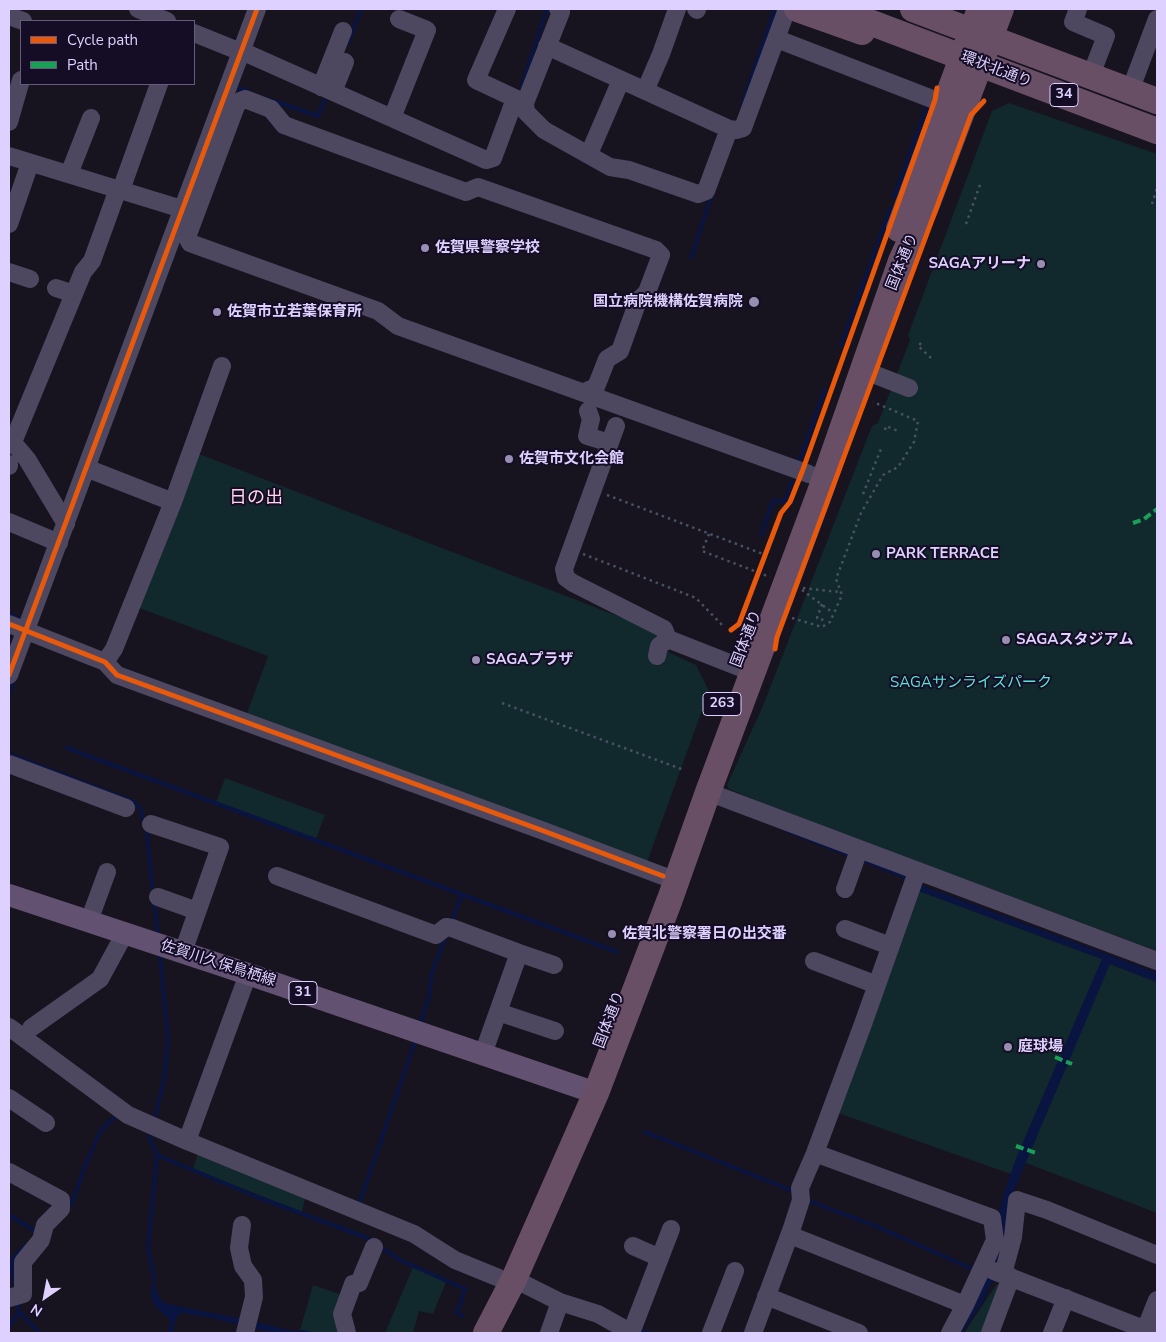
<!DOCTYPE html>
<html>
<head>
<meta charset="utf-8">
<style>
  body { margin:0 }
  #map { position:relative; width:1166px; height:1342px; overflow:hidden; background:#17131f; font-family:"Nunito Sans",sans-serif }
  canvas { display:block }
  .frame { position:absolute; inset:0; border:10px solid #ded1ff; pointer-events:none }
  .legend { position:absolute; left:20px; top:20px; width:175px; height:65px; box-sizing:border-box; background:#150d25; border:1px solid #655b7c; margin:0; padding:6px 9px; list-style:none; font-size:15px; color:#ded1ff }
  .legend li { display:flex; align-items:center; gap:10px; height:25px }
  .legend b { width:25px; border:1px solid #655b7c }
  .north { position:absolute; left:20px; top:1272px; width:50px; height:50px; -webkit-text-stroke:4px #150d25; paint-order:stroke; rotate:213deg; font-size:14px; font-weight:700; line-height:20px; text-align:center; color:#ded1ff }
  .north::after { content:''; display:block; margin:auto; width:18px; height:22px; background:#ded1ff; clip-path:polygon(50% 0,100% 100%,50% 72%,0 100%) }
</style>
</head>
<body>
<div id="map">
<canvas width="1166" height="1342"></canvas>
<div class="frame"></div>
<ul class="legend">
<li><b style="height:6px;background:#e8590c"></b>Cycle path</li>
<li><b style="height:6px;background:#1a9f57"></b>Path</li>
</ul>
<div class="north">N</div>
</div>
<script>
const ctx = document.querySelector('canvas').getContext('2d');
ctx.lineJoin = 'round';
function paint(path, color) { ctx.fillStyle = color; ctx.fill(path, 'evenodd'); }
const toPath = rows => new Path2D(rows.map(r => 'M' + r).join(''));
function stroke(path, color, width, dash) { ctx.strokeStyle = color; ctx.lineWidth = width; ctx.lineCap = dash ? 'butt' : 'round'; ctx.setLineDash(dash || []); ctx.stroke(path); }
function write(font, color, halo, rows, align = 'center') {
  ctx.font = font + ' "Nunito Sans","Noto Sans JP",sans-serif'; ctx.lineWidth = 4; ctx.setLineDash([]); ctx.textBaseline = 'middle'; ctx.strokeStyle = halo; ctx.fillStyle = color; for (const [text, x, y, turn = 0] of rows) {
    ctx.save(); ctx.translate(x, y); ctx.rotate((+turn || 0) * Math.PI / 180); ctx.textAlign = isNaN(turn) ? turn : align; if (halo) ctx.strokeText(text, 0, 0); ctx.fillText(text, 0, 0); ctx.restore();
  }
}
paint(toPath([
  [1009,103,1157,154,1157,951,776,809,729,789,727,785,762,708,872,426,878,423,910,340,908,335,992,111],
  [199,454,654,630,670,653,696,665,709,691,646,865,246,716,268,656,139,608],
  [225,778,325,815,316,839,216,802],
  [919,891,1102,959,1110,964,1157,982,1157,1213,1026,1163,1011,1174,835,1112],
  [198,1153,305,1198,302,1212,193,1169],
  [413,1267,446,1282,433,1314,419,1311,413,1333,385,1333],
  [1005,1282,986,1333,964,1333,996,1285],
  [313,1285,345,1296,341,1333,314,1333,300,1330]
]), '#11282d');
paint(toPath([
  [910,881,1157,973,1157,982,1110,964,1010,1200,998,1281,991,1283,983,1302,962,1333,955,1333,998,1217,1003,1196,1017,1156,1102,959,908,887],
  [153,1274,157,1293,164,1303,231,1317,241,1318,292,1331,304,1330,315,1333,273,1333,184,1311,178,1315,174,1324,174,1333,168,1333,170,1320,154,1305,151,1294]
]), '#091441');
stroke(toPath([
  [348,43,361,9],
  [234,89,234,87,250,92],
  [519,95,546,11,549,9],
  [268,99,318,116,327,95],
  [742,105,774,12],
  [894,197,927,105,925,104],
  [691,258,712,194],
  [841,345,890,209],
  [799,462,825,389],
  [761,535,773,501,785,501,792,481],
  [9,614,25,621],
  [9,693,14,678],
  [67,748,617,952],
  [9,754,132,801,140,808,147,832,153,893],
  [785,830,851,856],
  [860,859,905,877,906,881],
  [154,900,158,935],
  [451,923,462,895],
  [420,1024,429,997,432,972,446,936],
  [154,1121,164,1080,168,1040,160,955],
  [151,1130,149,1137,157,1155,148,1248,154,1278],
  [645,1132,793,1191,795,1188],
  [157,1155,257,1197,365,1237,373,1242],
  [809,1201,878,1227,975,1270],
  [358,1207,416,1039],
  [67,1209,72,1203,87,1161,101,1130,118,1114],
  [9,1215,37,1232],
  [379,1246,400,1260,465,1289,457,1312,462,1316],
  [15,1285,11,1264,15,1256,26,1245],
  [17,1300,19,1312,40,1333],
  [179,1310,204,1315],
  [9,1327,19,1312],
  [638,1329,648,1333]
]), '#091441', 4);
stroke(toPath([
  [1152,204,1157,188],
  [966,224,981,182],
  [921,343,918,346,931,358],
  [885,430,886,426,898,431],
  [863,494,881,449],
  [607,495,763,554],
  [709,534,702,551,770,577],
  [583,554,696,598,724,627],
  [803,588,839,592],
  [802,590,833,613],
  [822,604,817,618,822,620,824,616],
  [792,618,822,627,830,622,842,595,836,579,861,513,883,475,898,467,914,442,918,421,873,402],
  [502,703,684,770]
]), '#475162', 2.5, [2.5, 4]);
stroke(toPath([
  [138,9,167,21],
  [507,9,476,80,525,103,561,12,558,9],
  [696,9,697,10],
  [1078,9,1073,22,1106,36,1091,75],
  [9,16,23,21],
  [194,33,236,50,246,53,486,160,493,158,515,99],
  [777,39,945,104],
  [547,46,729,129,736,130,743,128,787,9],
  [321,87,343,31],
  [645,91,661,54,677,9],
  [1130,91,1157,19],
  [333,92,345,62],
  [525,103,526,112,544,130,610,167,629,170,698,194,706,191,729,129],
  [392,118,427,30,399,19],
  [9,122,21,80],
  [589,154,621,80],
  [9,156,182,209],
  [69,174,91,118],
  [121,190,159,84],
  [9,224,30,163],
  [9,272,30,279],
  [56,288,74,294],
  [863,370,909,388],
  [584,392,596,387,607,359,620,351,638,301,647,292,661,255,656,250,478,187,466,192,284,125,271,109,245,99,240,101,236,106,187,237,190,243,378,311,398,326,809,474],
  [588,411,591,419,587,436,610,443],
  [616,426,564,569,566,578,573,583,664,629,668,639,752,672],
  [9,438,27,459,66,524],
  [13,442,83,272,92,261,118,189],
  [9,466,9,464],
  [86,468,173,502],
  [9,522,59,543],
  [9,624,105,662,117,675,541,830,663,876],
  [657,656,659,646,668,639],
  [105,662,114,649,173,502,222,366],
  [9,675,257,9],
  [9,764,126,808],
  [708,792,1157,961],
  [151,824,220,847,183,952],
  [277,876,436,935,446,927,452,928,519,953,483,1054],
  [845,889,859,850],
  [158,897,197,911],
  [89,921,107,872],
  [845,929,890,946],
  [519,953,554,965],
  [814,961,877,985],
  [498,1012,555,1031],
  [9,1027,128,1115,187,1141,414,1234,455,1260,499,1278],
  [31,1028,100,979,125,933],
  [9,1098,46,1123],
  [187,1141,248,974],
  [815,1153,992,1218,995,1240,965,1305,950,1333],
  [9,1172,61,1200,61,1209,45,1225,41,1240,23,1262,23,1294,9,1298],
  [242,1225,239,1248,243,1266,253,1280,254,1297,245,1333],
  [790,1235,965,1305],
  [633,1246,660,1258],
  [994,1271,1154,1333],
  [1003,1274,1013,1237,1017,1200,1047,1210,1157,1255],
  [514,1279,560,1302,598,1314,632,1333],
  [766,1296,859,1333],
  [1145,1330,1157,1300],
  [347,1333,342,1314,353,1284,359,1283,374,1247],
  [549,1333,560,1302],
  [631,1333,671,1229],
  [711,1333,735,1271],
  [753,1333,792,1228,801,1200,800,1188,815,1153,863,1024,917,872],
  [990,1333,1011,1277],
  [1052,1333,1066,1298]
]), '#4d4860', 18);
stroke(toPath([
  [9,895,248,974,596,1093]
]), '#625171', 22);
stroke(toPath([
  [797,9,862,32],
  [913,9,1157,101],
  [899,229,980,9],
  [486,1333,514,1279,596,1093,670,899,708,792,820,492,901,261,926,207,1001,9]
]), '#684f66', 26);
stroke(toPath([
  [835,9,1157,131]
]), '#684f66', 26);
stroke(toPath([
  [1133,523,1144,519,1157,509],
  [1055,1057,1072,1064],
  [1016,1146,1036,1153]
]), '#1a9f57', 4, [8, 4]);
stroke(toPath([
  [9,624,105,662,117,675,541,830,663,876],
  [731,630,739,624,781,513,790,502,802,472,935,100,937,88],
  [775,649,777,637,971,115,984,101],
  [9,675,257,9]
]), '#e8590c', 5);
for (const [x, y, r, color] of [
  [425,248,5,"#988eb1"],
  [1041,264,5,"#988eb1"],
  [754,302,6,"#988eb1"],
  [217,312,5,"#988eb1"],
  [509,459,5,"#988eb1"],
  [876,554,5,"#988eb1"],
  [1006,640,5,"#988eb1"],
  [476,660,5,"#988eb1"],
  [612,934,5,"#988eb1"],
  [1008,1047,5,"#988eb1"]
]) { const dot = new Path2D(); dot.arc(x, y, r, 0, 2 * Math.PI); ctx.fillStyle = color; ctx.fill(dot); stroke(dot, '#150d25', 2); }
for (const [x, y, w] of [
  [1064,95,28],
  [722,704,38],
  [303,993,28]
]) { const box = new Path2D(); box.roundRect(x - w / 2, y - 11.5, w, 23, 4); ctx.fillStyle = '#150d25'; ctx.fill(box); stroke(box, '#ded1ff', 1); }
write('bold 14px', '#ded1ff', null, [
  ["34",1064,95],
  ["263",722,704],
  ["31",303,993]
]);
write('15px', '#ded1ff', '#150d25', [
  ["環状北通り",996,70,21],
  ["国体通り",903,262,-68],
  ["国体通り",747,639,-69],
  ["佐賀川久保鳥栖線",218,964,18],
  ["国体通り",610,1020,-69]
]);
write('bold 15px', '#ded1ff', '#150d25', [
  ["佐賀県警察学校",435,248],
  ["SAGAアリーナ",1031,264,"right"],
  ["国立病院機構佐賀病院",743,302,"right"],
  ["佐賀市立若葉保育所",227,312],
  ["佐賀市文化会館",519,459],
  ["PARK TERRACE",886,554],
  ["SAGAスタジアム",1016,640],
  ["SAGAプラザ",486,660],
  ["佐賀北警察署日の出交番",622,934],
  ["庭球場",1018,1047]
], 'left');
write('15px', '#58e4d8', '#150d25', [
  ["SAGAサンライズパーク",971,683]
]);
write('18px', '#ffd3e8', '#150d25', [
  ["日の出",256,499]
]);
</script>
</body>
</html>
